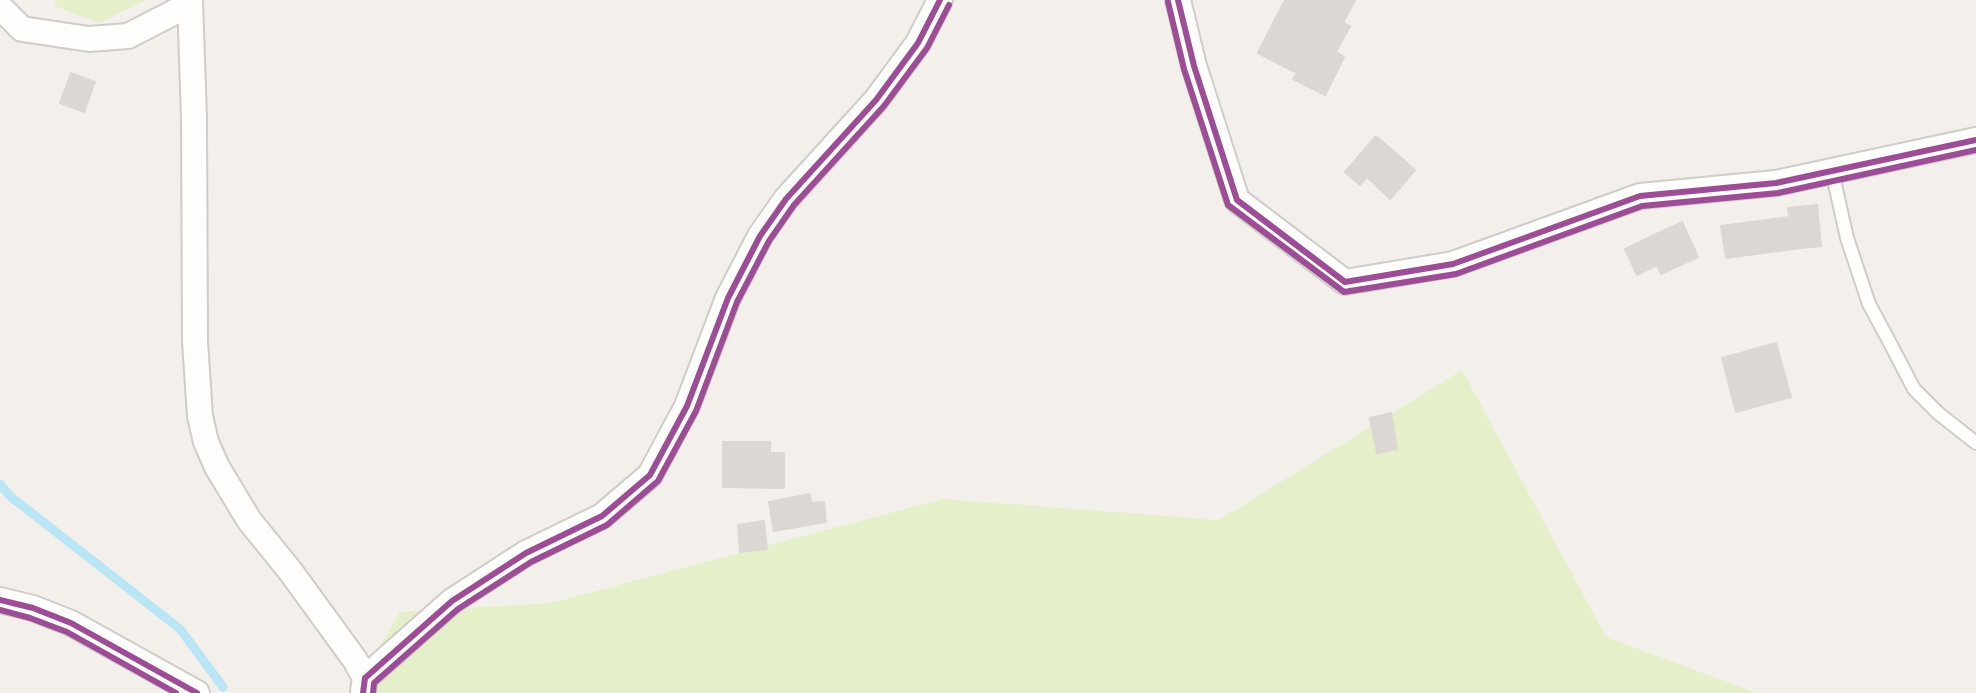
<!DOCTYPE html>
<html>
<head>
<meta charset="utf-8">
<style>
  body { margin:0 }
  canvas { display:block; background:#f3f0ec }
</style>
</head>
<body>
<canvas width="1976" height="693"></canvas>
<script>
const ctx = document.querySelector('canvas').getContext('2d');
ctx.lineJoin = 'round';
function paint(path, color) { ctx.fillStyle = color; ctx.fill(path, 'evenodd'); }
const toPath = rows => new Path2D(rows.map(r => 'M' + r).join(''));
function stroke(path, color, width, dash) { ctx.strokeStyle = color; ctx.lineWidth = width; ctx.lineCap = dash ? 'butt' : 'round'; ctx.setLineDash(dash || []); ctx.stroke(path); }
paint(toPath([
  [55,0,146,0,99,23,55,6],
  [1462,370,1606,637,1757,693,353,693,400,612,551,603,943,499,1219,520]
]), '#e5efca');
stroke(toPath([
  [0,484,10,496,180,629,223,687]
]), '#b9e5f5', 9);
const building = toPath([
  [1285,0,1355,0,1343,23,1350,26,1336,52,1344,57,1325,95,1293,79,1297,73,1258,53,1285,0],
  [71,73,95,82,84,112,60,103,71,73],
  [1376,136,1415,170,1390,199,1367,177,1360,185,1345,172,1376,136],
  [1817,205,1821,246,1793,249,1788,208,1817,205],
  [1789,217,1793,249,1726,258,1721,226,1789,217],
  [1682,222,1698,257,1661,274,1657,265,1637,275,1625,249,1682,222],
  [1776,343,1791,397,1736,412,1722,358,1776,343],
  [1391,413,1397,449,1377,453,1370,418,1391,413],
  [723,442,770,442,770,453,784,453,784,488,723,487,723,442],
  [810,494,811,503,824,502,826,522,774,531,769,502,810,494],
  [764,521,767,549,740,552,738,525,764,521]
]);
paint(building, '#dbd7d2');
stroke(building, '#dcd7d2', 2);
const service = toPath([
  [1832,171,1847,238,1869,304,1890,343,1914,389,1938,413,1976,443]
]);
const minor = toPath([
  [190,0,194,118,195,341,200,416,206,442,217,467,249,520,291,572,355,660,365,678,363,691],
  [1178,0,1194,66,1237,200,1345,282,1453,264,1640,196,1776,183,1976,140],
  [0,7,22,29,89,39,128,36,190,4],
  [0,600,33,608,71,623,197,693],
  [365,678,452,601,526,553,602,516,650,475,687,406,728,298,760,236,786,199,876,100,918,43,940,0]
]);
stroke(service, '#d0ccc8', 16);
stroke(minor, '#d0ccc8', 28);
stroke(service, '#fdfdfc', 12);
stroke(minor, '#fdfdfc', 24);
stroke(toPath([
  [1178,0,1194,66,1237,200,1345,282,1453,264,1640,196,1776,183,1976,140],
  [0,600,33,608,71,623,197,693],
  [363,693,365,678,452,601,526,553,602,516,650,475,687,406,728,298,760,236,786,199,876,100,918,43,940,0]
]), '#9c4d95', 6);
stroke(toPath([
  [1168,2,1184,69,1228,205,1344,292,1456,274,1642,206,1778,193,1976,150],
  [0,610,30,618,67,632,176,693],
  [373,693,374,683,458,609,531,562,607,525,658,481,696,411,737,302,769,241,794,205,884,106,927,48,949,5]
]), '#9c4d95', 6);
</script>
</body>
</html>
